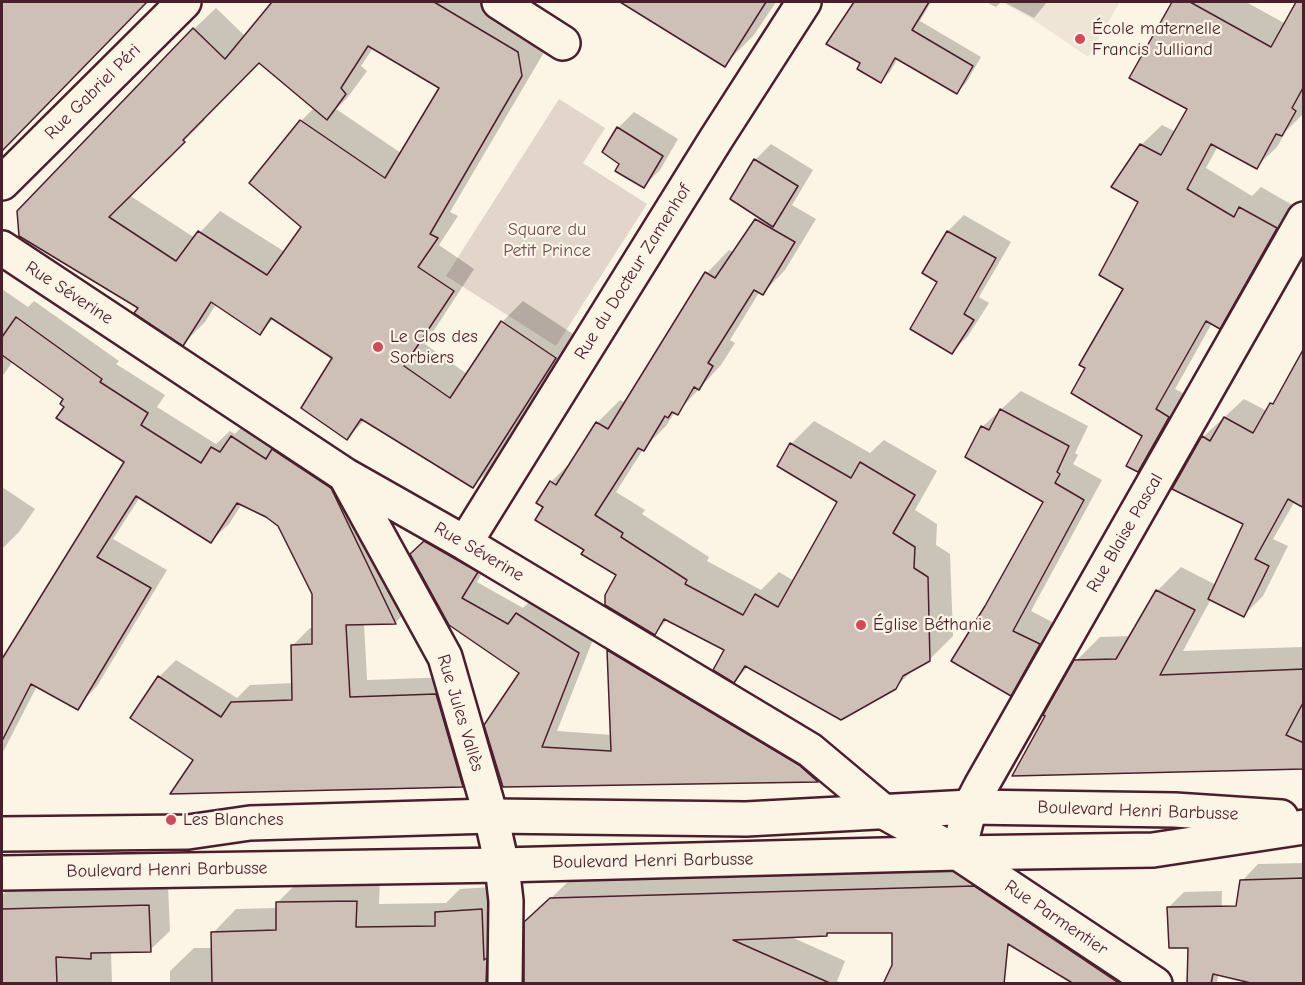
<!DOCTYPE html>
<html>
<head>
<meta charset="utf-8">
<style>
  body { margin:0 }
  #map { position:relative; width:1305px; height:985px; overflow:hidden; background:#fcf5e5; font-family:"Comic Neue",sans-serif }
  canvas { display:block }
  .frame { position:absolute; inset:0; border:3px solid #4a1f2b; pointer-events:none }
</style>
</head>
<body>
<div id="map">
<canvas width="1305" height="985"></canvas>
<div class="frame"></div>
</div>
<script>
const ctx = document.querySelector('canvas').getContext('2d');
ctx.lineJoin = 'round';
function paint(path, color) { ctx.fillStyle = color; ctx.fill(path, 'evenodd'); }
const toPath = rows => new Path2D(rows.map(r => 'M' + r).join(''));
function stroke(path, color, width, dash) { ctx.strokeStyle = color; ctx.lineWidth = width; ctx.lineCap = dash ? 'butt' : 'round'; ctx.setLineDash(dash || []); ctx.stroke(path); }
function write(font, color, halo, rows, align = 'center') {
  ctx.font = font + ' "Comic Neue",sans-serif'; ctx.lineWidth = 4.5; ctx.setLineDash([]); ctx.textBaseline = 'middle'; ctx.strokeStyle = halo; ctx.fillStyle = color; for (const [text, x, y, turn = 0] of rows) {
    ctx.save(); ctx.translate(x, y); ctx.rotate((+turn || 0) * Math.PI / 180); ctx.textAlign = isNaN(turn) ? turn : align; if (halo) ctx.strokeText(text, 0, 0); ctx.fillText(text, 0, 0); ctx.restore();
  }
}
paint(toPath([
  [1001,2,1120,2,1088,57,1034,20]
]), '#eee5d7');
paint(toPath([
  [559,99,605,128,583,163,647,204,556,346,446,276]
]), '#e2d5ca');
paint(toPath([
  [9,2,71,2,83,12,94,2,145,2,2,148,2,10],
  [274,2,490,2,539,31,543,54,450,212,458,216,439,245,474,269,425,344,467,374,502,322,523,301,576,336,495,465,473,486,365,420,347,438,334,358,274,318,259,333,216,304,205,322,183,344,140,307,20,235,194,29,216,8,245,36],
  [373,48,441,87,401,153,336,109,348,97,367,71,361,66],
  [259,61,314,108,301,121,251,182,303,227,285,252,220,211,195,238,129,195,205,120,203,117],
  [642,2,776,2,754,35,724,65,636,10],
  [855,2,931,2,920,21,981,57,966,83,957,92,898,58,890,72,881,81,862,62,829,44],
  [986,2,1001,2,996,7],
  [1004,2,1047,2,1034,18],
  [1173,2,1246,2,1286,24,1298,2,1304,2,1303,114,1286,131,1277,147,1256,167,1218,146,1206,168,1252,196,1261,187,1296,207,1240,307,1219,327,1212,323,1175,389,1189,396,1158,450,1138,470,1144,435,1125,288,1140,202,1141,145,1162,125,1176,132,1189,108,1131,77],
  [634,112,678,139,660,170,644,186,621,163,618,128],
  [771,144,813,170,792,205,816,219,785,270,763,293,760,291,730,340,735,343,721,365,677,413,675,412,666,426,644,448,616,492,645,510,642,514,709,557,707,561,761,590,779,572,794,581,839,502,791,444,814,421,870,453,884,440,937,471,915,510,937,524,936,545,950,554,953,636,930,659,916,667,895,688,749,666,734,681,726,650,668,619,655,633,618,575,586,549,545,507,538,502,551,482,575,458,597,423,620,400,626,403,707,273,729,250,733,252,760,216,755,160],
  [964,215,1011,242,979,297,989,303,968,336,952,352,939,281,924,273,948,231],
  [2,289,28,307,34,301,119,361,116,364,165,395,157,407,216,444,230,431,235,434,249,419,348,471,412,606,395,623,364,623,367,680,454,677,480,768,462,785,195,759,159,677,176,660,237,698,250,685,294,683,293,645,310,628,313,628,313,594,279,525,267,516,242,504,229,524,211,541,140,497,113,539,167,570,97,686,80,704,37,686,2,754,2,661,126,462,66,407,66,399,13,361,2,377],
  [1021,391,1088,426,1075,453,1078,455,1073,464,1102,480,1031,611,1058,625,1030,675,1010,694,986,606,1045,501,982,427],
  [1279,396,1295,501,1273,539,1288,546,1263,596,1244,615,1211,599,1183,651,1302,647,1304,643,1304,768,1076,661,1100,637,1131,636,1157,591,1181,567,1216,585,1245,524,1203,437,1244,399,1267,411],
  [2,487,35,509,19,532,2,549],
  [428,538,492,556,477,582,523,608,533,598,594,637,557,731,612,735,608,651,624,635,833,765,818,780,504,784,521,673,412,554],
  [1304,863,1304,920,1242,881,1258,864],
  [994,867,1117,976,1109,984,995,935,894,965,894,931,830,931,826,935,789,936,845,961,837,981,843,984,753,984,546,903,571,879],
  [380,878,379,904,446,903,460,889,506,886,500,984,170,984,170,971,194,948,213,948,213,933,236,909,277,908,277,903,301,879],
  [168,886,170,931,150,950,111,951,112,984,2,984,2,896,7,890],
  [1222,891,1221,930,1168,908,1184,892],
  [1223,951,1217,982,1199,984]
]), '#0003');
const building = toPath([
  [2,2,147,2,2,151,2,2],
  [272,2,434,2,518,52,522,76,430,234,438,238,418,267,454,291,404,366,450,398,501,321,556,358,473,488,361,419,347,440,301,408,332,358,271,318,260,335,211,302,183,346,134,313,138,308,19,236,17,211,193,28,225,59,272,2],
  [368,46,439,88,385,178,300,120,249,183,301,227,267,275,198,231,176,261,109,217,185,142,183,140,259,63,327,120,346,94,341,88,368,46],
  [620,2,766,2,725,67,620,2],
  [854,2,929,2,912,30,973,66,957,94,895,58,881,83,857,69,860,63,826,44,854,2],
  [1172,2,1190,2,1271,47,1296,2,1304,2,1304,86,1292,108,1296,111,1282,136,1276,134,1257,169,1211,144,1187,189,1234,217,1239,207,1277,228,1220,329,1206,321,1156,409,1169,417,1138,472,1126,466,1142,436,1071,393,1085,368,1079,365,1123,289,1099,275,1138,202,1111,187,1140,144,1161,155,1187,109,1129,78,1172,2],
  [617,127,663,156,644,188,615,171,619,164,602,152,617,127],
  [754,159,798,186,773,227,730,199,754,159],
  [755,219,795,242,763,295,754,290,708,363,713,366,699,390,694,387,678,415,672,412,668,418,665,416,644,451,638,448,595,515,623,533,621,537,687,580,685,584,743,615,755,594,778,607,837,502,777,466,790,443,851,478,860,462,915,495,893,533,915,547,914,568,928,577,930,661,903,676,896,689,841,720,745,666,734,683,713,670,724,650,664,619,655,635,605,605,605,595,616,575,581,554,584,550,535,520,543,507,536,503,550,481,556,485,596,422,608,429,705,272,715,278,755,219],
  [947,231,996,258,964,314,974,320,952,354,910,329,937,282,922,273,947,231],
  [16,317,102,379,100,382,148,413,141,425,201,463,211,447,220,452,231,436,266,459,272,449,331,488,396,624,346,625,350,697,436,694,463,787,170,794,193,760,130,718,158,676,221,717,231,702,292,700,291,645,312,644,312,594,278,526,266,517,237,503,211,543,136,496,97,557,151,588,78,710,31,684,2,741,2,659,124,462,56,418,64,407,60,404,63,399,2,355,2,337,16,317],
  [1304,348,1304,508,1288,499,1255,559,1269,566,1244,617,1208,599,1243,524,1172,489,1202,436,1210,441,1224,417,1253,433,1270,403,1273,404,1304,348],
  [1000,409,1069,446,1057,472,1060,474,1055,483,1084,500,1013,631,1040,644,1011,696,951,661,985,606,1043,502,965,457,981,426,989,430,1000,409],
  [424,541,478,572,462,598,508,624,516,613,579,653,542,747,611,751,607,650,799,765,818,782,503,787,484,725,519,673,449,625,410,554,424,541],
  [1156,590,1195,610,1160,675,1304,669,1304,701,1286,735,1304,743,1304,769,1012,776,1045,716,1043,715,1074,660,1116,659,1156,590],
  [1304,878,1304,984,1255,984,1213,974,1211,984,1187,984,1188,948,1169,948,1167,907,1236,906,1240,880,1304,878],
  [974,886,1120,984,1074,984,1008,944,1004,984,883,984,892,965,892,933,827,933,827,936,733,940,832,984,524,984,524,922,550,898,974,886],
  [357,901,356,927,435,926,435,912,482,909,484,960,487,958,486,984,212,984,211,932,276,930,276,902,357,901],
  [149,905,151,952,91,953,91,959,56,957,57,984,2,984,2,909,149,905]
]);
paint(building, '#cfc0b7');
stroke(building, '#4a1f2b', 1.5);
const street = toPath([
  [499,2,563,43],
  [2,183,184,2],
  [2,248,345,475,465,543,810,750,884,812,958,853,1155,984],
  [345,475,445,657,491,816,502,865,506,901,505,984],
  [465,543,716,139,804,2],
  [958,853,970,807,981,786,1304,219]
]);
const primary = toPath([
  [2,834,188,832,250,823,491,816,746,819,970,807,1175,810,1281,817],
  [2,873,502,865,958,853,1153,850,1304,827]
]);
stroke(street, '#4a1f2b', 38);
stroke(primary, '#4a1f2b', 38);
stroke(street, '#fcf5e5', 33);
stroke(primary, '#fcf5e5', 33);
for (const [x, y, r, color] of [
  [1080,39,6,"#d1495b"],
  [378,347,6,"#d1495b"],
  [861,625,6,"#d1495b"],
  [171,820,6,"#d1495b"]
]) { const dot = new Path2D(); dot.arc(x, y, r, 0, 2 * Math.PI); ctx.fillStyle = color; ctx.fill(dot); stroke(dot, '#fcf5e5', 2); }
write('18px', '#4a1f2b', '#fcf5e5', [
  ["École maternelle",1092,29],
  ["Francis Julliand",1092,50],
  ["Le Clos des",390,337],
  ["Sorbiers",390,358],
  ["Église Béthanie",873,625],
  ["Les Blanches",183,820]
], 'left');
write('18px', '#4a1f2b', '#fcf5e5', [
  ["Rue Gabriel Péri",93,92,-45],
  ["Rue du Docteur Zamenhof",633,272,-58],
  ["Rue Séverine",69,293,33],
  ["Rue Blaise Pascal",1125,533,-60],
  ["Rue Séverine",479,552,30],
  ["Rue Jules Vallès",460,713,73],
  ["Boulevard Henri Barbusse",1138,811,2],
  ["Boulevard Henri Barbusse",653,861,-1],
  ["Boulevard Henri Barbusse",167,870,-1],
  ["Rue Parmentier",1056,918,34]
]);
write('18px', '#704c53', '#fcf5e5', [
  ["Square du",547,230],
  ["Petit Prince",547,251]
]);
</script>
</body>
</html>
